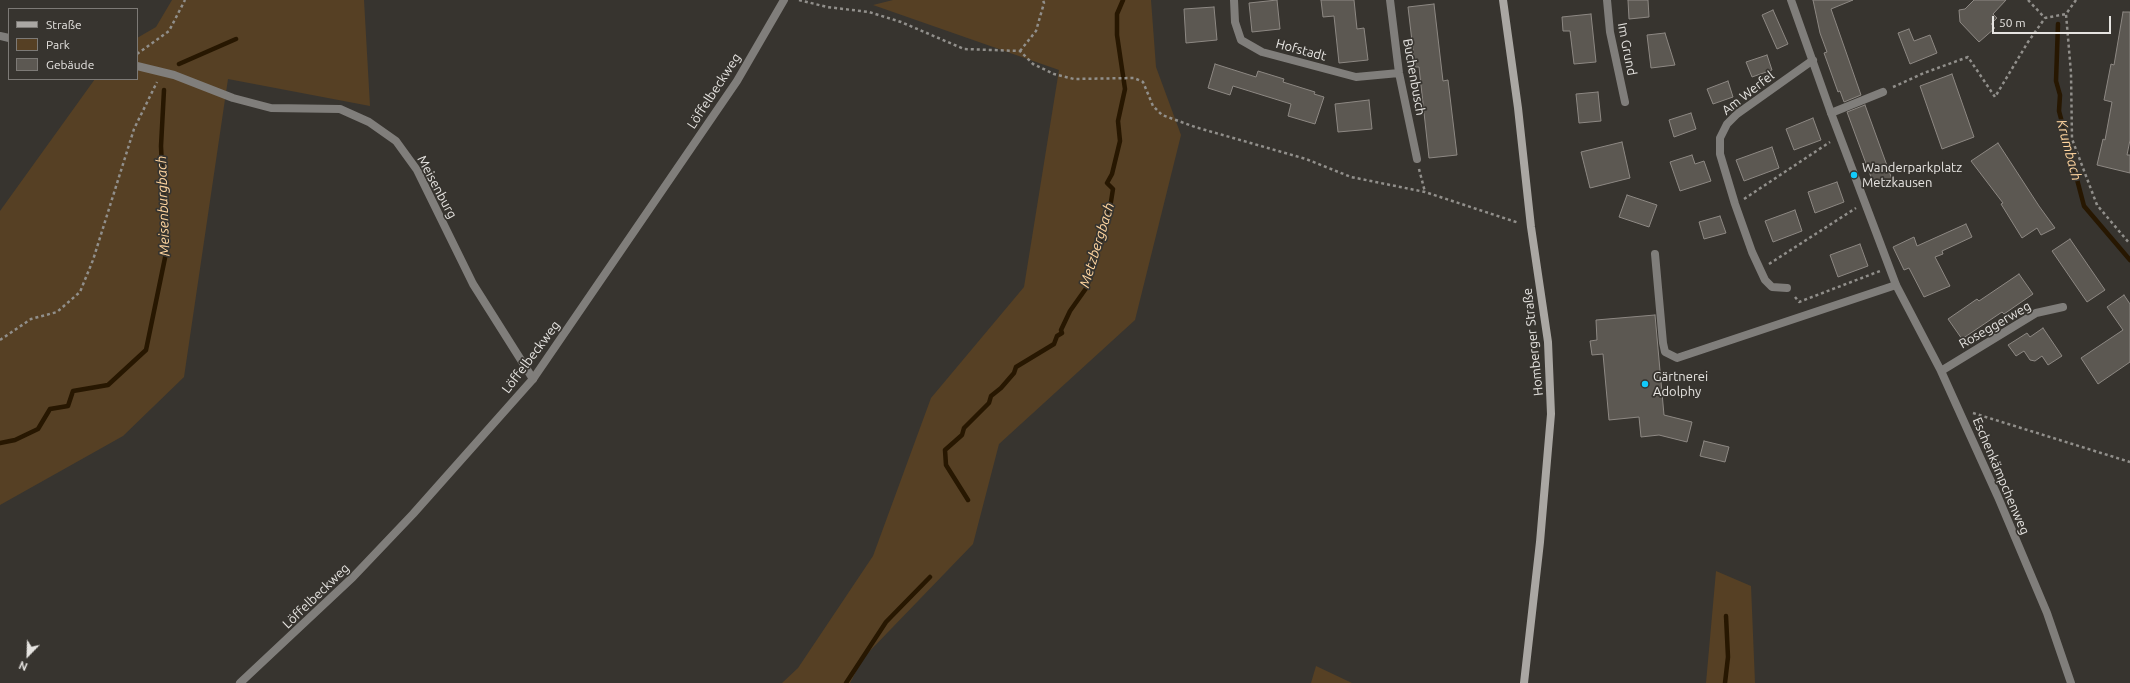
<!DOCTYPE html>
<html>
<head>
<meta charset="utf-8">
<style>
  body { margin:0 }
  #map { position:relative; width:2130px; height:683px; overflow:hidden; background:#37342f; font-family:Ubuntu,sans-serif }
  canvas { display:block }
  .legend { position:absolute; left:8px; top:8px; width:130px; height:72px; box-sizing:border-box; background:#37342f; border:1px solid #7d7a76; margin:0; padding:5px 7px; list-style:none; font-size:12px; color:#e6e4e1 }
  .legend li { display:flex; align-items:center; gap:8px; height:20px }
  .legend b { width:20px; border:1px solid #7d7a76 }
  .north { position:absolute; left:8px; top:635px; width:40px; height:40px; -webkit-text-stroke:3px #37342f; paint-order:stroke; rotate:203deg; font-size:11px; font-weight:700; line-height:16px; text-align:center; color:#e6e4e1 }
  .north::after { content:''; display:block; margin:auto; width:14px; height:18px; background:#e6e4e1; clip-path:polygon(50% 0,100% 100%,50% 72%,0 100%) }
  .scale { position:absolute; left:1992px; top:16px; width:119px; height:18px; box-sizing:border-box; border:2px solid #e6e4e1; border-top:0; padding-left:5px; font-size:12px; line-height:14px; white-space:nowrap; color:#e6e4e1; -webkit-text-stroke:3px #37342f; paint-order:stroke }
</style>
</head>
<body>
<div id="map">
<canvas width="2130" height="683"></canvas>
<ul class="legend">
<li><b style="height:5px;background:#aaa7a3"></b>Straße</li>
<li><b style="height:11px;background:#564024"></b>Park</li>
<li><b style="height:11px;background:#5c5852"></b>Gebäude</li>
</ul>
<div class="north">N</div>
<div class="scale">50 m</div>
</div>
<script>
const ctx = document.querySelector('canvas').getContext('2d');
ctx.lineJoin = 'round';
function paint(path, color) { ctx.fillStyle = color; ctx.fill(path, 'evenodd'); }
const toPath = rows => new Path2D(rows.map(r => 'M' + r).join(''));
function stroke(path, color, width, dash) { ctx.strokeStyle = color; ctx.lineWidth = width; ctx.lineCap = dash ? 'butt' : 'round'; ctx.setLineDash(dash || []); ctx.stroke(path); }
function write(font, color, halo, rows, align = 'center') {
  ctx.font = font + ' Ubuntu,sans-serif'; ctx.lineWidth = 3.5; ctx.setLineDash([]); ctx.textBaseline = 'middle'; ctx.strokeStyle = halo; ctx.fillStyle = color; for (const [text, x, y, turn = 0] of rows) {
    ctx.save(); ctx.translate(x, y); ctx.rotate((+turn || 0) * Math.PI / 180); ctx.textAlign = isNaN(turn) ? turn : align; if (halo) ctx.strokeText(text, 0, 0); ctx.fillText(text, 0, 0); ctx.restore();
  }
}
paint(toPath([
  [172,0,364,0,370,106,228,79,184,377,123,436,0,505,0,211,95,79,137,79,137,38,156,27],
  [893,0,1151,0,1156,67,1181,135,1135,320,999,444,973,544,863,658,850,683,782,683,798,668,873,556,931,398,1024,287,1059,70,873,5],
  [1716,571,1751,586,1755,683,1706,683],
  [1316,666,1352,683,1311,683]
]), '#564024');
stroke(toPath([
  [2058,24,2056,81,2060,95,2059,111,2084,206,2130,260],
  [179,64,236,39],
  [0,443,15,440,38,429,50,409,68,406,73,391,108,385,146,350,166,253,161,146,164,90],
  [968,500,946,465,945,450,962,435,964,428,989,403,991,396,1001,388,1014,373,1016,367,1054,344,1057,336,1062,333,1061,330,1070,311,1087,287,1090,275,1091,276,1094,262,1109,214,1113,189,1107,183,1112,174,1120,141,1118,121,1125,89,1117,35,1117,14,1123,0],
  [846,683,886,622,930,577],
  [1725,683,1728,657,1726,616]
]), '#271701', 4.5);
const building = toPath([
  [1277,0,1280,29,1252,32,1249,3,1277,0],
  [1321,0,1354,0,1357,29,1364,28,1368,60,1339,63,1334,16,1323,17,1321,0],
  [1628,0,1648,0,1649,17,1629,19,1628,0],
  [1813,0,1853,0,1831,9,1861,95,1844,102,1840,91,1838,92,1824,53,1827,52,1820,33,1813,0],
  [1974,0,2006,0,1993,14,1997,18,1991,24,1995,28,1979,42,1960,22,1959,10,1965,9,1974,0],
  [1434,4,1443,81,1448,80,1457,155,1429,158,1419,67,1415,67,1408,7,1434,4],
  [1214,7,1217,40,1186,43,1184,9,1214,7],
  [1773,10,1788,44,1777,49,1762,15,1773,10],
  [2123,12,2130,12,2130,140,2127,155,2130,155,2130,173,2097,165,2103,139,2105,140,2112,102,2104,100,2111,64,2114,65,2123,12],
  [1591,14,1596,62,1574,64,1570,31,1563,31,1562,17,1591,14],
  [1909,29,1914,41,1930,35,1937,53,1910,64,1898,33,1909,29],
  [1665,33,1675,65,1651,68,1647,35,1665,33],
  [1767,55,1772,70,1752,77,1746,62,1767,55],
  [1215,64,1256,77,1258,71,1284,79,1283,82,1315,92,1314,94,1324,97,1315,124,1288,116,1291,104,1233,86,1230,95,1208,88,1215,64],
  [1952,74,1974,137,1942,149,1920,86,1952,74],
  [1728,81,1733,97,1713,104,1707,89,1728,81],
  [1598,92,1601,121,1579,123,1576,94,1598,92],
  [1369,100,1372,129,1338,132,1335,104,1369,100],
  [1865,105,1893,182,1875,188,1847,112,1865,105],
  [1691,113,1696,129,1674,137,1669,120,1691,113],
  [1813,118,1821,140,1794,150,1786,129,1813,118],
  [1622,142,1630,178,1590,188,1581,152,1622,142],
  [1998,143,2039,206,2055,228,2041,235,2037,228,2022,238,2001,204,2003,203,1971,161,1998,143],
  [1772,147,1779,168,1744,181,1736,160,1772,147],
  [1692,155,1695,164,1704,161,1711,181,1680,191,1670,162,1692,155],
  [1837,182,1844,202,1815,213,1808,192,1837,182],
  [1627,195,1657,205,1649,227,1619,217,1627,195],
  [1795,210,1802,231,1773,242,1765,221,1795,210],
  [1720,216,1726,233,1704,239,1699,222,1720,216],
  [1966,224,1972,237,1942,251,1943,254,1935,257,1950,286,1924,297,1909,268,1904,270,1893,247,1914,237,1917,246,1966,224],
  [2070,239,2105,290,2087,302,2052,251,2070,239],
  [1860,244,1868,266,1838,277,1830,255,1860,244],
  [2019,274,2033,294,2004,314,2002,312,1962,339,1948,319,1977,299,1979,301,2019,274],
  [2124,295,2130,304,2130,362,2098,384,2081,358,2123,330,2107,307,2124,295],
  [1655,315,1664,415,1692,422,1687,442,1659,435,1641,437,1639,417,1609,420,1603,354,1592,355,1590,341,1597,340,1596,320,1655,315],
  [2043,328,2062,356,2048,365,2042,356,2035,361,2030,360,2024,351,2016,356,2008,345,2027,333,2030,337,2043,328],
  [1704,441,1729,447,1725,462,1700,456,1704,441]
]);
paint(building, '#5c5852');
stroke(building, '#8d8883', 1);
stroke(toPath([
  [799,0,827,7,869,12,901,22,964,49,1020,51,1033,64,1054,74,1074,79,1134,78,1143,82,1153,106,1162,115,1195,127,1306,159,1351,177,1425,192,1519,223],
  [2028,0,2045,18],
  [2076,0,2066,14,2071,73,2072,139,2097,205,2130,244],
  [1020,51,1036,31,1044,3,1043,0],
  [137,54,169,31,185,0],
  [1893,87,1924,73,1968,57,1995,97,2028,42,2045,18,2066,14],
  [1419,169,1425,192],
  [1744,199,1830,142],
  [1769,264,1856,208],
  [1795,297,1799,302,1880,271],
  [0,340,31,319,57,312,80,292,93,260,134,129,157,82],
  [1973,413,2130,462]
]), '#918f8b', 2.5, [3, 3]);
stroke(toPath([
  [0,36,9,38],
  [137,66,174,75,233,98,271,108,340,109,369,122,396,141,417,170,473,284,533,379],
  [1831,113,1883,92],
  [1655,254,1663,343,1665,352,1677,358,1896,285]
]), '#807e7b', 8);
stroke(toPath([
  [1234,0,1235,22,1241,40,1262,52,1356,77,1399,73],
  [1390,0,1399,73,1417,159],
  [1607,0,1610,32,1625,102],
  [1791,0,1831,113,1896,285,1941,371,1998,497,2047,613,2071,683],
  [1787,288,1772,287,1765,280,1752,252,1735,204,1720,154,1720,138,1727,124,1737,114,1813,60],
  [1941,371,2036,313,2063,307],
  [240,683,353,577,413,514,533,379,737,81,784,0]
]), '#807e7b', 8);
stroke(toPath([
  [1503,0,1518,108,1531,227,1548,342,1551,414,1540,542,1524,683]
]), '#aaa7a3', 8);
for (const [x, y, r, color] of [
  [1854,175,4,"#11cafb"],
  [1645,384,4,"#11cafb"]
]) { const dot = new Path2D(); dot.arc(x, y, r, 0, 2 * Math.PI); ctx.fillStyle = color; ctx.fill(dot); stroke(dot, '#37342f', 1.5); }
write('13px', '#e6e4e1', '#37342f', [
  ["Im Grund",1627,49,79],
  ["Hofstadt",1301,50,15],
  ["Buchenbusch",1414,77,80],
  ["Löffelbeckweg",714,91,-57],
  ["Am Werfel",1748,93,-38],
  ["Meisenburg",437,187,62],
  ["Roseggerweg",1995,325,-30],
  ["Homberger Straße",1533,342,-96],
  ["Löffelbeckweg",531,357,-53],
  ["Eschenkämpchenweg",2001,476,67],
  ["Löffelbeckweg",316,596,-44]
]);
write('13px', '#e6e4e1', '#37342f', [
  ["Wanderparkplatz",1862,168],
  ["Metzkausen",1862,183],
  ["Gärtnerei",1653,377],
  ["Adolphy",1653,392]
], 'left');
write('italic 14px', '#ffd59f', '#37342f', [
  ["Krumbach",2069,150,75],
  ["Meisenburgbach",163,206,-92],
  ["Metzbergbach",1097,245,-73]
]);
</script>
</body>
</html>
